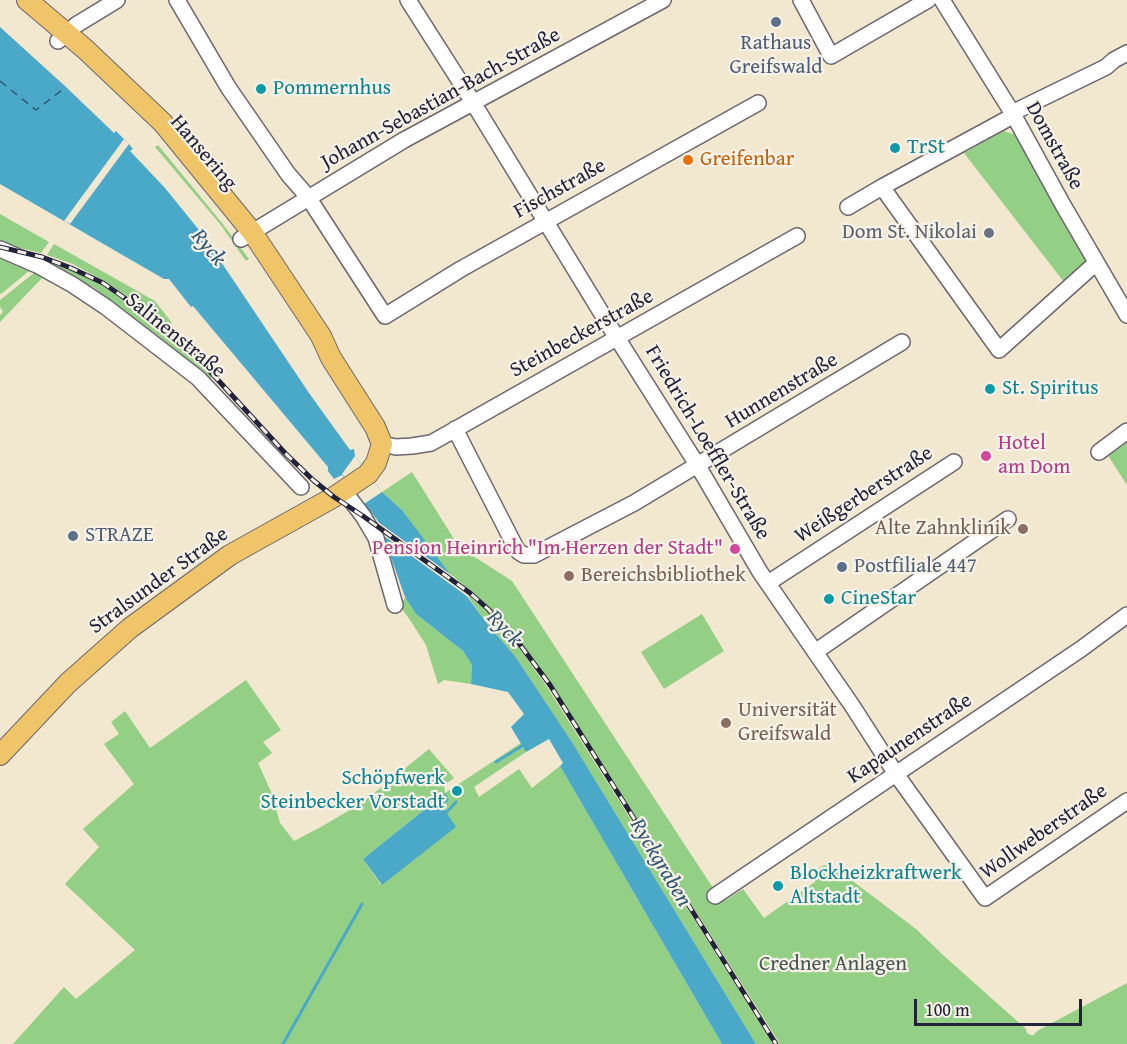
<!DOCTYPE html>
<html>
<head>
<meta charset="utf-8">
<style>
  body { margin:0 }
  #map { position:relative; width:1127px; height:1044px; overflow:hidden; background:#f2e7cf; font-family:"Gentium Book Plus",serif }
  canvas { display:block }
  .scale { position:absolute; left:914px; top:999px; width:168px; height:27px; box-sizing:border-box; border:3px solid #22223b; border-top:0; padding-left:8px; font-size:18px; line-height:21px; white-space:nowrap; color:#22223b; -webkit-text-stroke:4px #f7f3e8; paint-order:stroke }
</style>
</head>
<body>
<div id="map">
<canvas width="1127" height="1044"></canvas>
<div class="scale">100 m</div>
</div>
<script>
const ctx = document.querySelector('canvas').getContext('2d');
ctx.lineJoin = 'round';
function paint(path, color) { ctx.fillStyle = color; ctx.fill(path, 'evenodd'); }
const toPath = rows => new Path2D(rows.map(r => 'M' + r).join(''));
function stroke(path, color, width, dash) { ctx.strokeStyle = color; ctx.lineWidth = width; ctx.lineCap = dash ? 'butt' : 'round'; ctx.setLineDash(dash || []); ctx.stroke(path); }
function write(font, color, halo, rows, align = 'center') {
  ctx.font = font + ' "Gentium Book Plus",serif'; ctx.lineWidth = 4.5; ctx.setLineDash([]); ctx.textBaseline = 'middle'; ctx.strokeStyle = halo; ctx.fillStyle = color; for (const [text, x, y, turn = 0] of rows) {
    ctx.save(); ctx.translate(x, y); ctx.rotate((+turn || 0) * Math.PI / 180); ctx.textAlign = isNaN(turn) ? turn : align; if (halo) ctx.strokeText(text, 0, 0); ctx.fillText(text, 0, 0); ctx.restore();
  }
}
paint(toPath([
  [1004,131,1020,136,1073,230,1087,262,1064,282,964,153],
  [158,145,222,223,249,259,246,261,220,224,155,147],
  [0,214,49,242,41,253,0,243],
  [54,244,155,301,172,323,167,326,141,305,104,281,73,264,47,255],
  [0,259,29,271,1,294,0,293],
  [45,260,70,270,101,285,120,298,166,332,212,377,208,381,159,342,159,337,129,315,125,316,122,313,122,309,92,286,88,288,44,263],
  [34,273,42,278,0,322,0,315,3,312,0,307,0,300],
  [1127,441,1127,485,1107,454],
  [412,472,459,547,512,581,713,888,726,900,743,889,764,918,815,882,816,870,824,865,838,870,916,929,943,955,1026,1029,1027,1033,1030,1035,1034,1035,1037,1031,1127,983,1127,1044,780,1044,570,713,548,680,517,638,492,610,471,591,446,571,402,510,382,492],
  [469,596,489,613,514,641,547,687,773,1044,756,1044,572,742,515,656,489,626,468,597],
  [406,597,416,614,463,651,472,665,471,684,444,680,438,684,426,645,410,620,399,605],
  [702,614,724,651,664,689,641,652],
  [246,680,281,730,263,742,272,753,258,763,272,794,280,823,294,841,319,828,362,803,429,749,454,778,444,785,445,793,521,743,526,752,474,787,479,797,519,769,532,788,560,766,722,1044,13,1044,64,987,76,999,135,950,65,884,99,847,83,829,134,784,104,744,119,734,111,722,125,711,150,748],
  [445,793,442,806,455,827,381,885,363,859]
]), '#93cf84');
paint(toPath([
  [0,27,66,87,114,133,116,131,129,144,133,149,130,151,165,188,203,235,309,393,350,450,354,449,355,456,382,492,402,510,489,626,515,656,572,742,756,1044,722,1044,560,766,563,763,549,739,526,752,511,727,524,714,508,692,471,684,472,665,463,651,416,614,405,597,378,521,342,475,334,479,328,471,328,467,193,306,191,307,169,279,164,279,0,184],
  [445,793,449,800,442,806,456,827,382,885,363,859]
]), '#4aa9c9');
paint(toPath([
  [124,139,129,144,70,224,64,221],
  [355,456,382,492,364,504,342,474],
  [374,519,454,577,470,594,468,597,380,533]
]), '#f2e7cf');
stroke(toPath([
  [496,762,525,744],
  [446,813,456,802],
  [283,1044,362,904]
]), '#4aa9c9', 3);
stroke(toPath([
  [0,81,36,110,66,87]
]), '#325874', 1.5, [8, 6]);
const minor = toPath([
  [177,0,228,87,288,174,308,197,385,316,461,269,758,103],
  [408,0,466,91,607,322,698,466,760,572,853,707,896,774,985,898,1127,801],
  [801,0,831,56,928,0],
  [942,0,1013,114,1063,205,1127,315],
  [58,41,76,25,117,0],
  [882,187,999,350,1096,263],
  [848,207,882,187,1009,118,1018,110,1106,67,1114,60,1127,53],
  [241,239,404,140,663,0],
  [0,249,37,265,73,285,106,307,198,378,301,487],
  [455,429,516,548,519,552,524,555,534,555,634,503,902,342],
  [382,444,396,447,412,446,431,443,440,438,797,236],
  [1099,452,1127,431],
  [344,491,363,516,376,538,395,605],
  [768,583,954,462],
  [815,652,1008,519],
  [715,896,1081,649,1127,615]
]);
const major = toPath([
  [0,755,68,683,130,628,230,555,334,497,368,474,376,463,382,444,375,427,331,358,321,336,252,232,163,123,85,49,27,0]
]);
stroke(minor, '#6b676f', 18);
stroke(major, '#6b676f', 22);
stroke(minor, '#fff', 15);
stroke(major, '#f0c469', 20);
const rail = toPath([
  [0,247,42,257,71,268,103,283,139,308,175,337,206,367,285,453,313,480,334,497,363,516,470,593,488,609,515,638,550,685,776,1044]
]);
stroke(rail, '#22223b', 5);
stroke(rail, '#f7f3e8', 3, [9]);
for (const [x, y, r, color] of [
  [776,22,6,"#5c6f8a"],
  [261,89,6,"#0f9aa8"],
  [895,148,6,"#0f9aa8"],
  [688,160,6,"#e8710a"],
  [989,233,6,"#6b7280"],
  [990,389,6,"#0f9aa8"],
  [986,456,6,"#d1479c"],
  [1023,529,6,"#8d6e63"],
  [73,536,6,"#5c6f8a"],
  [735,549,6,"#d1479c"],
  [842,567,6,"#5c6f8a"],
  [569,576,6,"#8d6e63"],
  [829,599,6,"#0f9aa8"],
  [726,723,6,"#8d6e63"],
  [457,791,6,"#0f9aa8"],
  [778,886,6,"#0f9aa8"]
]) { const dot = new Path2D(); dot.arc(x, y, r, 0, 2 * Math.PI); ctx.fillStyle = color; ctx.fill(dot); stroke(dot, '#f7f3e8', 2); }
write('21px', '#4e5e75', '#f7f3e8', [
  ["Rathaus",776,44,"center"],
  ["Greifswald",776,68,"center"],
  ["STRAZE",85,536],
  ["Postfiliale 447",854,567]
], 'left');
write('21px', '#0d838f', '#f7f3e8', [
  ["Pommernhus",273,89],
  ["TrSt",907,148],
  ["St. Spiritus",1002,389],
  ["CineStar",841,599],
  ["Schöpfwerk",445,779,"right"],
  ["Steinbecker Vorstadt",445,803,"right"],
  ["Blockheizkraftwerk",790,874],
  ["Altstadt",790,898]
], 'left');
write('21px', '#22223b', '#f7f3e8', [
  ["Johann-Sebastian-Bach-Straße",441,99,-29],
  ["Domstraße",1054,146,61],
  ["Hansering",203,153,50],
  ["Fischstraße",560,189,-29],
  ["Steinbeckerstraße",582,334,-29],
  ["Salinenstraße",175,336,39],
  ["Hunnenstraße",782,391,-31],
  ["Friedrich-Loeffler-Straße",707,443,59],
  ["Weißgerberstraße",864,495,-33],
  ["Stralsunder Straße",159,581,-36],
  ["Kapaunenstraße",910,739,-34],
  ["Wollweberstraße",1044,832,-35]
]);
write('21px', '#c56008', '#f7f3e8', [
  ["Greifenbar",700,160]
], 'left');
write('21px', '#5b616d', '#f7f3e8', [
  ["Dom St. Nikolai",977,233]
], 'right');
write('21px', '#b23c85', '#f7f3e8', [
  ["Hotel",998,444],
  ["am Dom",998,468],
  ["Pension Heinrich \"Im Herzen der Stadt\"",723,549,"right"]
], 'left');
write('21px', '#785e54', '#f7f3e8', [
  ["Alte Zahnklinik",1011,529,"right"],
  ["Bereichsbibliothek",581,576],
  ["Universität",738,711],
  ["Greifswald",738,735]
], 'left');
write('21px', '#445651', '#f7f3e8', [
  ["Credner Anlagen",833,965]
]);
write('italic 22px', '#325874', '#f7f3e8', [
  ["Ryck",208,248,50],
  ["Ryck",504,629,46],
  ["Ryckgraben",660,863,59]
]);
</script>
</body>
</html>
